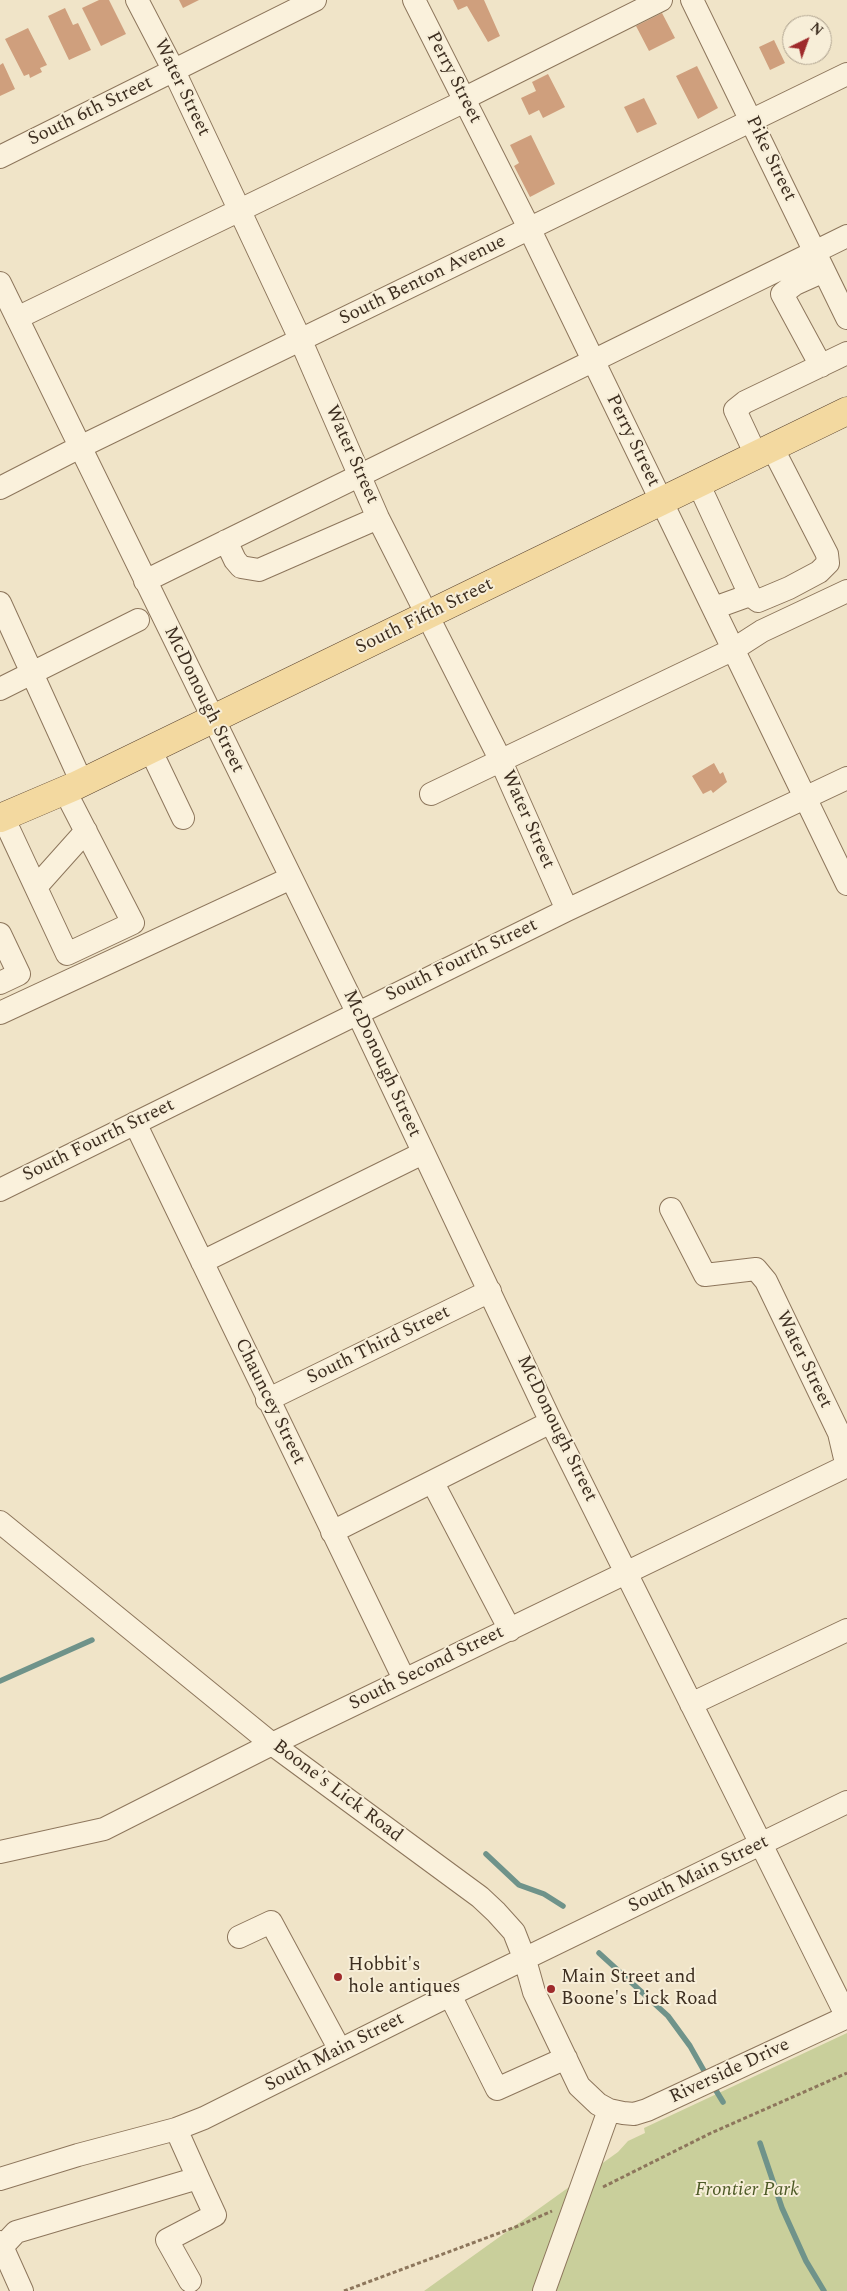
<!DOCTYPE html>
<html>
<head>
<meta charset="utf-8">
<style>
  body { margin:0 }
  #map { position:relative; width:847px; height:2291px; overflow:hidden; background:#f0e4c8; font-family:Spectral,serif }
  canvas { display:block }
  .north { position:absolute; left:782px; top:15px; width:50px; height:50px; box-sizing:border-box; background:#f7eed8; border:1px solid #ada18e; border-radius:50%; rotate:42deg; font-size:14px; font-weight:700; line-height:20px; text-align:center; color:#3d2e20 }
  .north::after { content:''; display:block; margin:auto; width:18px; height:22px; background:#9e2a2b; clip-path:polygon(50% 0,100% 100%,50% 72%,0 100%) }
</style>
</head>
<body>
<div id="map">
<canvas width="847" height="2291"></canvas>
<div class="north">N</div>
</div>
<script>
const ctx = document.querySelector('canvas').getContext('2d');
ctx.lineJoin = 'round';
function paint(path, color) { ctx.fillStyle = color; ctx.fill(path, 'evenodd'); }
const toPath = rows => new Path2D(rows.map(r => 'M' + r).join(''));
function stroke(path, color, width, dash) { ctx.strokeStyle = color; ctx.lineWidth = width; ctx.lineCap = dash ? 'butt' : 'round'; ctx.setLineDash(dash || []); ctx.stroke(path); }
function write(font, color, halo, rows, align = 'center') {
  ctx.font = font + ' Spectral,serif'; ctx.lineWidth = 4; ctx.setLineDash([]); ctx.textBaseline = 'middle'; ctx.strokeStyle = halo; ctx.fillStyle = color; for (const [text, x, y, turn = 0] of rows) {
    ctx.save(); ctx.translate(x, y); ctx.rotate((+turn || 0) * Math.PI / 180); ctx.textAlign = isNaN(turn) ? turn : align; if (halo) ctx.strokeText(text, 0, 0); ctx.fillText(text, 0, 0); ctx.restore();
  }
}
paint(toPath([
  [847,2033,847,2291,424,2291,618,2152,628,2141,645,2133,644,2128]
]), '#c9cf9b');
stroke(toPath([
  [0,1681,92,1640],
  [486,1854,519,1885,544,1894,563,1906],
  [599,1953,668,2016,690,2046,707,2076],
  [712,2084,723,2102],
  [760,2143,782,2208,806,2261,824,2291]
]), '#6f938a', 5.5);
paint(toPath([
  [99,0,109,0,126,34,101,46,82,8],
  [179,0,199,0,183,8],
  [453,0,484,0,500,36,488,42,467,6,458,10],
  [65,8,73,25,78,23,91,50,69,60,48,16],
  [662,13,675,38,649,51,636,26],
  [28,28,47,65,40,68,42,72,30,78,29,74,24,76,5,39],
  [774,40,785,63,770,70,759,47],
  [3,63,15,89,0,96,0,65],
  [697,66,718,108,698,119,676,76],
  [548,74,565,107,543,118,539,110,529,115,521,98,536,91,532,82],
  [644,98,657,124,637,133,624,107],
  [531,135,555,184,530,197,514,166,519,163,510,145],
  [714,763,720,774,723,772,727,782,713,793,711,790,703,794,692,776]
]), '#cf9f7d');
const minor = toPath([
  [137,0,174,71,301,341,378,518,500,759,567,910],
  [414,0,529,228,847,884],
  [692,0,847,318],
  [0,157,315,0],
  [0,283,357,1012,551,1422,847,2017],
  [17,318,465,101,473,94,661,0],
  [821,366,782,294,795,284,824,271],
  [756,455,735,410,745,402,847,353],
  [698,483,750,595,758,601,789,588,819,572,828,563,827,554,772,447],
  [0,488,80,447,847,74],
  [226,541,235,560,241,567,259,570,378,518],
  [145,581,847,236],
  [0,603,82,783],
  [714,608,750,595],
  [0,689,138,620],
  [150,749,183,818],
  [431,794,734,649,762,631,847,591],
  [3,817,67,954,133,923,65,791],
  [36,887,86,831],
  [0,934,19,974,0,983],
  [0,1013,291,878],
  [135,1123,404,1679],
  [0,1190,567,910,847,778],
  [671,1209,705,1275,756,1269,766,1281,839,1433,847,1467],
  [202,1262,423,1153],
  [267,1400,490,1291],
  [433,1483,510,1630],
  [0,1522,272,1744,480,1897,496,1912,514,1932,525,1960,534,1992,579,2086,598,2104,609,2110,623,2113,634,2114,647,2110,847,2017],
  [332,1532,551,1422],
  [691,1704,847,1630],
  [0,1852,104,1829,272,1744,847,1466],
  [239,1937,271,1922,340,2050],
  [450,1995,497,2089,566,2058],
  [0,2179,78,2155,176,2129,204,2118,450,1995,847,1802],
  [0,2242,22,2291],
  [2,2247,16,2232,198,2178,176,2129],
  [190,2281,167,2240,215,2215,198,2178],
  [544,2291,609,2110]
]);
const major = toPath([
  [0,818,75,786,847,411]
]);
stroke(minor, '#8d765c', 24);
stroke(major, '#5b4430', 29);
stroke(toPath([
  [603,2187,711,2133,847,2073],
  [344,2291,518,2226,552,2211]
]), '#8d765c', 3, [4, 2.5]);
stroke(minor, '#faf1dc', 22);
stroke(major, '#f3d9a0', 28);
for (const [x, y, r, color] of [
  [338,1977,5,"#9e2a2b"],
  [551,1989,5,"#9e2a2b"]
]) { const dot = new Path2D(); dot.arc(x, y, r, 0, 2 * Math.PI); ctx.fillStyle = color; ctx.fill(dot); stroke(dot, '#f7eed8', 2); }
write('19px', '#3d2e20', '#f7eed8', [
  ["Perry Street",453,78,63],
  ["Water Street",181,88,64],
  ["South 6th Street",91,112,-26],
  ["Pike Street",770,159,64],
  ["South Benton Avenue",423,281,-26],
  ["Perry Street",632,441,64],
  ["Water Street",351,455,66],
  ["South Fifth Street",425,617,-26],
  ["McDonough Street",203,700,64],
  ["Water Street",527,820,66],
  ["South Fourth Street",462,961,-26],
  ["McDonough Street",381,1064,65],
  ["South Fourth Street",99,1141,-26],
  ["South Third Street",379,1346,-26],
  ["Water Street",803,1360,64],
  ["Chauncey Street",269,1402,64],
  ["McDonough Street",556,1429,64],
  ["South Second Street",427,1669,-26],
  ["Boone's Lick Road",337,1792,37],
  ["South Main Street",699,1875,-26],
  ["South Main Street",335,2053,-27],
  ["Riverside Drive",730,2072,-25]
]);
write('19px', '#3d2e20', '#f7eed8', [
  ["Hobbit's",348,1966],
  ["hole antiques",348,1988],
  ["Main Street and",561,1978],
  ["Boone's Lick Road",561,2000]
], 'left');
write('italic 19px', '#4d5a26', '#f7eed8', [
  ["Frontier Park",747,2191]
]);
</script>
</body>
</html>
